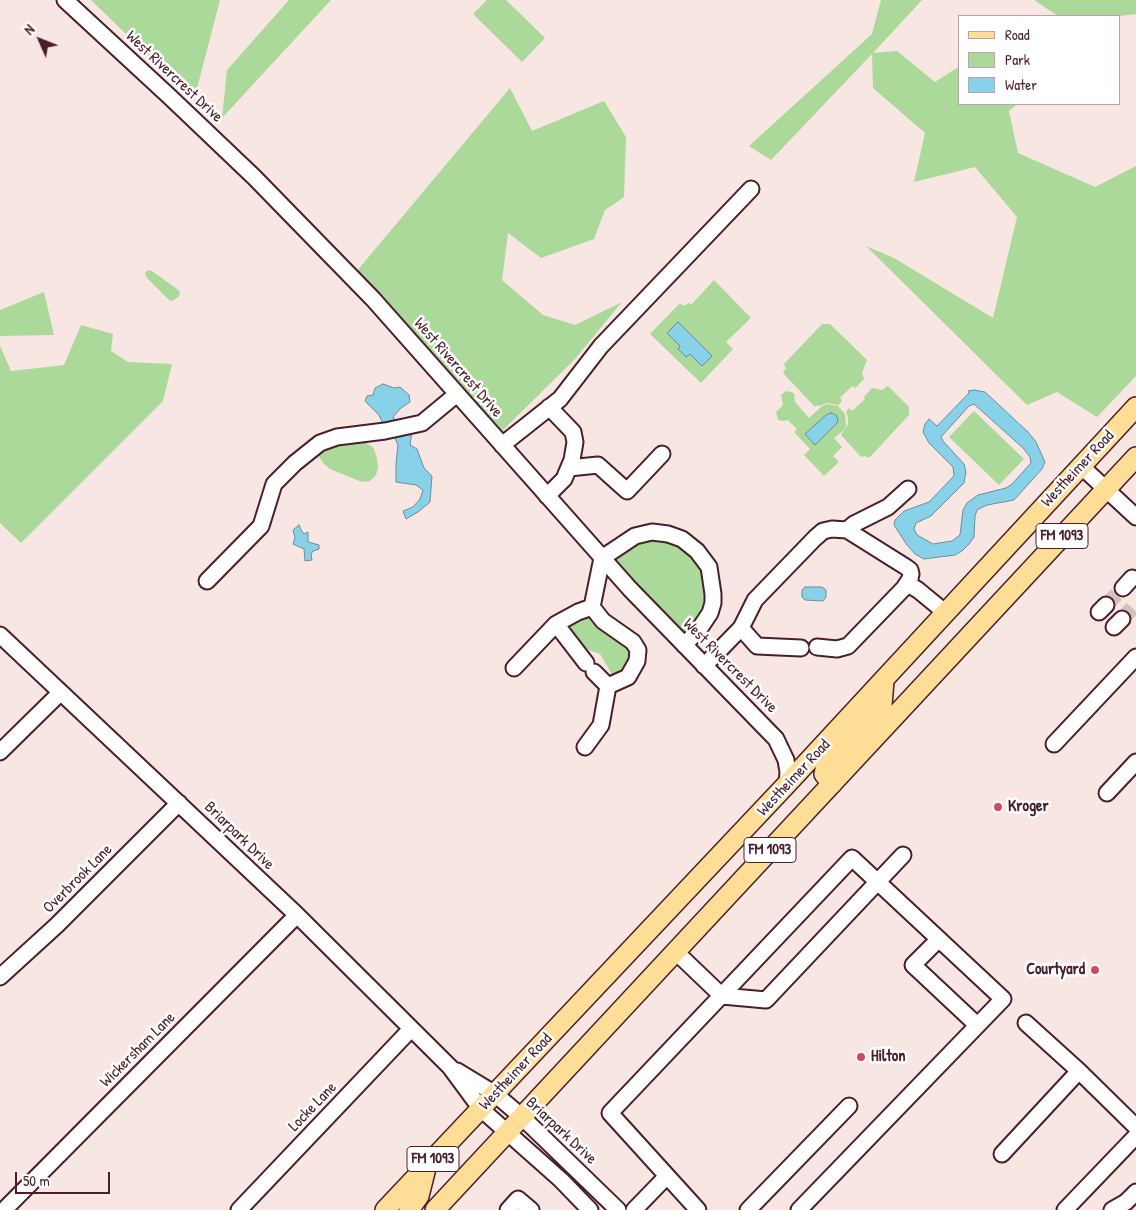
<!DOCTYPE html>
<html>
<head>
<meta charset="utf-8">
<style>
  body { margin:0 }
  #map { position:relative; width:1136px; height:1210px; overflow:hidden; background:#f8e6e3; font-family:"Patrick Hand",sans-serif }
  canvas { display:block }
  .legend { position:absolute; left:958px; top:15px; width:162px; height:90px; box-sizing:border-box; background:#fff; border:1px solid #b7a5aa; margin:0; padding:6px 9px; list-style:none; font-size:15px; color:#4a1f2b }
  .legend li { display:flex; align-items:center; gap:10px; height:25px }
  .legend b { width:25px; border:1px solid #b7a5aa }
  .north { position:absolute; left:15px; top:15px; width:50px; height:50px; -webkit-text-stroke:4px #fff; paint-order:stroke; rotate:314deg; font-size:14px; font-weight:700; line-height:20px; text-align:center; color:#4a1f2b }
  .north::after { content:''; display:block; margin:auto; width:18px; height:22px; background:#4a1f2b; clip-path:polygon(50% 0,100% 100%,50% 72%,0 100%) }
  .scale { position:absolute; left:15px; top:1172px; width:95px; height:22px; box-sizing:border-box; border:2px solid #4a1f2b; border-top:0; padding-left:6px; font-size:15px; line-height:18px; white-space:nowrap; color:#4a1f2b; -webkit-text-stroke:4px #fff; paint-order:stroke }
</style>
</head>
<body>
<div id="map">
<canvas width="1136" height="1210"></canvas>
<ul class="legend">
<li><b style="height:6px;background:#fedd96"></b>Road</li>
<li><b style="height:14px;background:#aad999"></b>Park</li>
<li><b style="height:14px;background:#88d2e9"></b>Water</li>
</ul>
<div class="north">N</div>
<div class="scale">50 m</div>
</div>
<script>
const ctx = document.querySelector('canvas').getContext('2d');
ctx.lineJoin = 'round';
function paint(path, color) { ctx.fillStyle = color; ctx.fill(path, 'evenodd'); }
const toPath = rows => new Path2D(rows.map(r => 'M' + r).join(''));
function stroke(path, color, width, dash) { ctx.strokeStyle = color; ctx.lineWidth = width; ctx.lineCap = dash ? 'butt' : 'round'; ctx.setLineDash(dash || []); ctx.stroke(path); }
function write(font, color, halo, rows, align = 'center') {
  ctx.font = font + ' "Patrick Hand",sans-serif'; ctx.lineWidth = 5; ctx.setLineDash([]); ctx.textBaseline = 'middle'; ctx.strokeStyle = halo; ctx.fillStyle = color; for (const [text, x, y, turn = 0] of rows) {
    ctx.save(); ctx.translate(x, y); ctx.rotate((+turn || 0) * Math.PI / 180); ctx.textAlign = isNaN(turn) ? turn : align; if (halo) ctx.strokeText(text, 0, 0); ctx.fillText(text, 0, 0); ctx.restore();
  }
}
paint(toPath([
  [91,0,220,0,194,100],
  [289,0,331,0,222,118,227,70],
  [487,0,506,0,545,38,522,62,473,14],
  [881,0,922,0,873,53,897,51,935,82,960,66,960,104,1017,104,1009,111,1018,153,1095,187,1136,166,1136,376,1097,417,1057,392,1027,405,866,246,894,258,993,318,1017,217,975,167,914,182,925,133,873,88,872,54,771,160,749,146,872,34],
  [1034,0,1136,0,1136,14,1120,16,1058,16],
  [510,88,532,131,604,101,626,137,624,197,605,210,594,239,541,258,508,233,502,280,543,315,575,325,622,302,575,359,500,433,356,272],
  [148,270,152,271,177,289,180,292,179,296,174,300,170,301,146,277,145,273],
  [714,280,751,318,726,342,733,349,701,383,650,334,680,303,683,306,689,303,691,305],
  [44,292,54,335,0,336,0,310],
  [822,324,830,324,867,360,862,373,864,379,855,388,852,386,840,398,842,400,839,405,827,403,819,406,817,405,815,407,783,373,786,368,784,364],
  [81,325,113,334,111,351,128,362,172,364,163,401,21,543,0,523,0,346,11,371,64,365],
  [888,386,909,407,909,415,869,458,865,456,861,457,841,435,848,424,848,417,846,412,849,408,852,411,865,399,864,397,872,388,882,390],
  [786,391,794,393,795,402,809,418,822,406,827,404,838,406,845,414,846,425,844,430,834,438,842,447,833,456,839,462,824,476,804,455,810,449,794,432,797,429,788,420,783,421,778,420,776,412,783,405,781,395],
  [974,411,1024,459,999,485,949,437],
  [356,440,366,443,373,447,377,458,378,468,376,475,370,481,362,482,330,469,324,464,318,455,318,450,325,444],
  [652,537,680,542,705,569,708,598,701,618,688,632,681,633,616,564,614,558,632,543],
  [585,613,594,616,625,639,633,657,621,674,613,676,600,654,581,647,573,639,571,629,572,621]
]), '#aad999');
const water = toPath([
  [678,322,712,356,702,366,690,354,686,357,678,349,680,346,667,333,678,322],
  [383,384,394,388,400,387,409,395,410,402,401,408,393,417,397,422,412,431,410,445,417,449,424,468,432,476,430,502,418,512,406,519,403,511,413,507,420,499,423,490,416,485,396,482,396,463,398,445,394,436,383,424,379,415,365,401,367,396,373,395,375,388,383,384],
  [974,390,985,392,1028,432,1036,442,1045,462,1042,469,1014,500,987,505,977,510,975,516,974,537,969,544,962,551,955,555,924,559,915,554,907,545,894,525,895,520,904,511,929,502,954,476,953,467,929,443,923,432,925,424,929,419,937,426,969,393,968,391,974,390],
  [974,404,1023,448,1030,457,1031,463,1012,484,1006,488,978,495,967,503,963,510,960,535,952,541,933,544,917,535,914,529,916,523,931,516,964,483,966,472,964,464,943,441,941,437,969,406,974,404],
  [831,413,836,415,838,419,837,423,815,445,805,434,826,415,831,413],
  [299,525,301,530,304,534,308,532,308,542,319,545,319,549,313,551,311,554,312,560,305,561,304,549,293,544,295,538,293,530,299,525],
  [805,587,822,587,826,590,826,597,823,601,805,600,802,597,802,590,805,587]
]);
paint(water, '#88d2e9');
stroke(water, '#6f8a9d', 1);
stroke(toPath([
  [1106,605,1123,588],
  [1122,619,1136,604]
]), '#d5bebe', 15, [15, 8]);
const minor = toPath([
  [65,0,170,97,254,177,373,299,630,589,776,739,786,760,788,772,787,784],
  [502,445,560,399,601,346,751,189],
  [1081,466,1136,517],
  [569,468,598,465,627,491,662,454],
  [547,496,564,479,572,460,575,442,573,432,549,407],
  [847,530,854,524,888,507,908,489],
  [207,581,261,526,274,484,295,463,320,443,337,437,385,431,422,423,457,394],
  [908,584,918,590,946,613],
  [1123,588,1132,578],
  [592,607,603,621,633,642,638,650,637,661,628,677,608,686],
  [1099,612,1106,605],
  [556,624,586,663],
  [1114,627,1122,619],
  [741,628,757,646,801,648],
  [0,635,297,915,450,1067,481,1109,561,1180,590,1210],
  [704,666,741,628,755,600,815,538,823,531,832,529,847,530,906,567,910,570,911,574,910,579,904,588,848,646,837,649,817,647],
  [514,668,556,624,578,612,592,607,602,558,635,536,652,532,668,534,682,539,697,551,709,567,713,594,713,603,710,613,698,631,684,645],
  [594,672,608,686],
  [1054,744,1136,657],
  [585,747,601,725,608,686],
  [0,752,60,693],
  [1107,793,1136,762],
  [939,939,913,965,977,1025],
  [676,952,722,996,766,1000,903,855],
  [0,977,57,925,179,803],
  [1026,1023,1079,1071,1136,1127],
  [457,1071,495,1094,522,1117,618,1210],
  [1002,1154,1079,1071],
  [4,1210,297,915],
  [239,1210,411,1029],
  [508,1210,518,1199,531,1210],
  [634,1210,667,1176],
  [698,1210,610,1113,852,858,1003,999,799,1210],
  [748,1210,849,1106],
  [1065,1210,1136,1136],
  [1112,1210,1126,1202,1136,1192]
]);
const major = toPath([
  [832,784,824,774,826,766,882,705,884,681],
  [385,1210,787,784,1136,407],
  [409,1210,419,1196,426,1168],
  [435,1210,1136,457]
]);
stroke(minor, '#4a1f2b', 19);
stroke(major, '#4a1f2b', 22);
stroke(minor, '#fff', 15);
stroke(major, '#fedd96', 19);
for (const [x, y, r, color] of [
  [998,807,5,"#d1495b"],
  [1095,970,5,"#d1495b"],
  [861,1057,5,"#d1495b"]
]) { const dot = new Path2D(); dot.arc(x, y, r, 0, 2 * Math.PI); ctx.fillStyle = color; ctx.fill(dot); stroke(dot, '#fff', 2); }
for (const [x, y, w] of [
  [1062,536,52],
  [770,850,52],
  [433,1159,52]
]) { const box = new Path2D(); box.roundRect(x - w / 2, y - 12.5, w, 25, 4); ctx.fillStyle = '#fff'; ctx.fill(box); stroke(box, '#4a1f2b', 1); }
write('bold 15px', '#4a1f2b', null, [
  ["FM 1093",1062,536],
  ["FM 1093",770,850],
  ["FM 1093",433,1159]
]);
write('16px', '#4a1f2b', '#fff', [
  ["West Rivercrest Drive",174,77,43],
  ["West Rivercrest Drive",458,368,49],
  ["Westheimer Road",1078,469,-47],
  ["West Rivercrest Drive",730,666,45],
  ["Westheimer Road",794,778,-47],
  ["Briarpark Drive",239,836,44],
  ["Overbrook Lane",78,879,-45],
  ["Wickersham Lane",138,1050,-45],
  ["Westheimer Road",516,1072,-47],
  ["Locke Lane",313,1107,-46],
  ["Briarpark Drive",561,1131,43]
]);
write('bold 16px', '#4a1f2b', '#fff', [
  ["Kroger",1008,807],
  ["Courtyard",1085,970,"right"],
  ["Hilton",871,1057]
], 'left');
</script>
</body>
</html>
